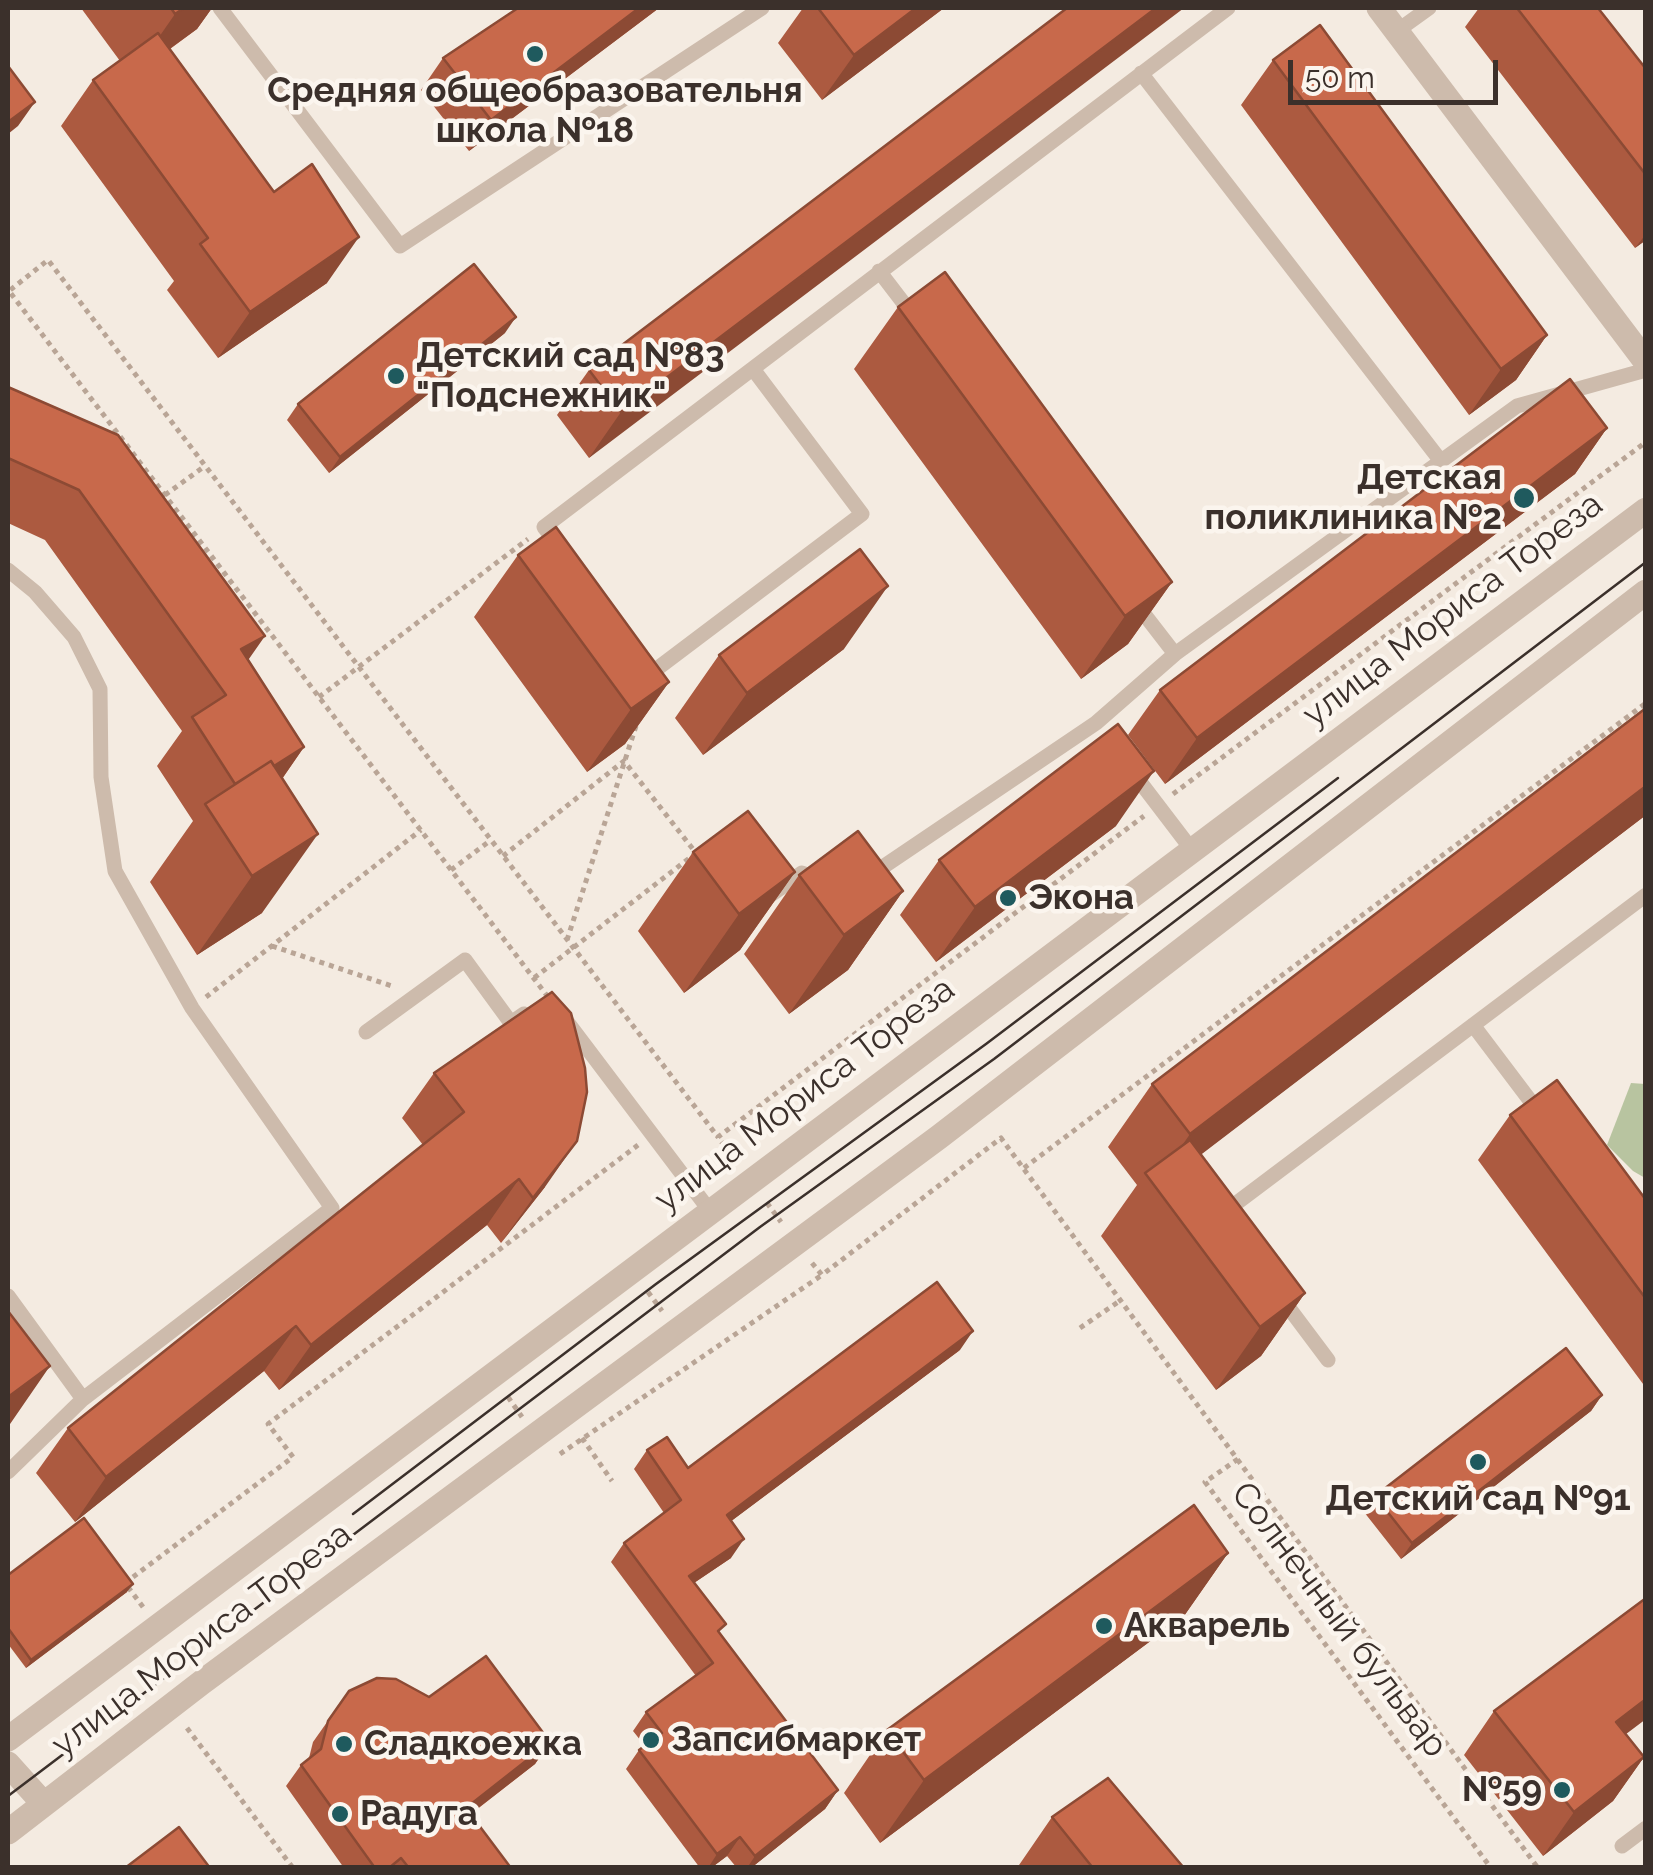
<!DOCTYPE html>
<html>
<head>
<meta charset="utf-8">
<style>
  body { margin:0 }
  #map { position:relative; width:1653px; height:1875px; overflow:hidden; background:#f4ebe1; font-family:Raleway,sans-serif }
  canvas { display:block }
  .frame { position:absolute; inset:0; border:10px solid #3b302b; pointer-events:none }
  .scale { position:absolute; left:1288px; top:60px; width:210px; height:45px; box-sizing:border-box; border:5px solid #3b302b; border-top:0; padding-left:12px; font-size:30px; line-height:35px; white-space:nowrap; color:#3b302b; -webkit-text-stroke:8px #fbf5ee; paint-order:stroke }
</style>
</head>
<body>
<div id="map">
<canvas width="1653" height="1875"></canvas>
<div class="frame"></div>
<div class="scale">50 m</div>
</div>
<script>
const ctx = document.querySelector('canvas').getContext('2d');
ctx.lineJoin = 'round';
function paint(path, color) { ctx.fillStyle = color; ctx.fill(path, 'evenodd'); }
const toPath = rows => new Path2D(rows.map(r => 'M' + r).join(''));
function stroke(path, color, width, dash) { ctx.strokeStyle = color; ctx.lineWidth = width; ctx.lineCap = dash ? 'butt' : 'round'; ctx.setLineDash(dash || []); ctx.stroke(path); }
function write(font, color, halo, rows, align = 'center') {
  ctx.font = font + ' Raleway,sans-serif'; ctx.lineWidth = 9; ctx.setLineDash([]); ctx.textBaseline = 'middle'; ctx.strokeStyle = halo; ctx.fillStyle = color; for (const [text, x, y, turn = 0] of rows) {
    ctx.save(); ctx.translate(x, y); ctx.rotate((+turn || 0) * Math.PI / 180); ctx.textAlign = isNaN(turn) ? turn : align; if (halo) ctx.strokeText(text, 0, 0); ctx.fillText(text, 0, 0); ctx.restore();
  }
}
paint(toPath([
  [1631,1083,1645,1084,1645,1178,1633,1171,1607,1145]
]), '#b8c4a0');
stroke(toPath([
  [165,495,205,466],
  [319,697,528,539],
  [1173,794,1646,442],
  [503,856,624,761,696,853,534,978],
  [451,870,491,840],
  [567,940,636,726],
  [272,946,392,986],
  [206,997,421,830],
  [548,997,9,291,48,260,718,1137],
  [736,1162,718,1137,1144,816],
  [1024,1168,1646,703],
  [767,1203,781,1222],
  [812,1263,822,1275,1001,1138,1538,1868],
  [648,1292,662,1311],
  [1080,1328,1121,1300],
  [508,1397,522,1417],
  [582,1438,612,1481],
  [560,1454,822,1275],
  [1238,1459,1205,1482,1491,1868],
  [143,1607,125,1583,293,1457,268,1424,638,1145],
  [187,1728,293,1868]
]), '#b9a596', 5, [5, 5]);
stroke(toPath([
  [220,8,400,246,762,8],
  [1397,31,1429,8],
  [1141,73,1440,460],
  [879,271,915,318],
  [559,546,544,527,1228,8],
  [8,570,35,592,74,637,100,689,101,777,115,871,192,1008,332,1208,83,1399,8,1472],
  [1134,601,1175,654],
  [645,660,654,671,862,514,753,369],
  [1131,770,1192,850],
  [868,877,1096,723,1175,654,1517,406,1646,370],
  [769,896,802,873,814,877],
  [565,1019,710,1211],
  [1473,1025,1541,1115],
  [366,1032,465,960,511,1023,524,1014],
  [1222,1214,1646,895],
  [8,1296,83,1399],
  [1280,1296,1328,1360],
  [1622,1846,1646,1828]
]), '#cdbbac', 15);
stroke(toPath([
  [1379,8,1646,362]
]), '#cdbbac', 25);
stroke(toPath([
  [8,1739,1646,510],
  [8,1764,43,1803],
  [8,1832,201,1683,939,1137,1646,592]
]), '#cdbbac', 25);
stroke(toPath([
  [353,1514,656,1284,986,1044,1338,778],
  [8,1796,760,1227,994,1059,1646,562]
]), '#3b302b', 2.5);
paint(toPath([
  [81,8,212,8,197,29,170,49,327,283,218,358,167,290,174,281,61,126,93,80,120,61],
  [659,8,469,151,421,90,443,58],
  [803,8,944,8,822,100,778,43],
  [1067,8,589,458,557,415,589,370],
  [1479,8,1598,8,1646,69,1646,240,1635,248,1465,27],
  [1273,60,1547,335,1516,380,1469,415,1241,105],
  [898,307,1172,582,1128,644,1081,679,854,369],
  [505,333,329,473,287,420,298,404],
  [8,387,248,660,304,747,282,779,262,913,197,955,150,882,193,821,157,766,182,731,45,540,8,523],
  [1607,428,1575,474,1165,784,1128,735,1160,690],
  [518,555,669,682,625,744,587,772,474,617],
  [844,649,703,755,675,718,719,655],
  [1646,815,1201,1154,1305,1293,1261,1356,1216,1390,1101,1236,1137,1185,1108,1147,1152,1084],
  [1116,826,936,962,900,915,939,860],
  [693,852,795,872,740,950,684,993,638,931],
  [799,875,903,891,848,970,789,1014,744,954],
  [434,1073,545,1187,501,1243,487,1225,279,1390,264,1371,75,1522,36,1473,68,1428,423,1145,402,1118],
  [1510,1115,1646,1200,1646,1388,1478,1160],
  [960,1350,731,1521,731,1558,694,1583,720,1633,838,1790,825,1809,751,1868,737,1868,727,1856,711,1868,700,1868,626,1769,639,1750,645,1746,633,1731,646,1712,696,1676,611,1562,624,1543,664,1513,634,1469,647,1450,688,1468],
  [1602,1395,1591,1411,1401,1559,1364,1512,1375,1496],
  [1228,1553,1184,1616,880,1843,844,1793,887,1730],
  [8,1575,127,1592,26,1668,8,1644],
  [349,1691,429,1697,550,1742,535,1764,471,1814,511,1868,344,1868,286,1786,301,1765,309,1758,313,1742],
  [1494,1711,1626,1734,1644,1757,1613,1801,1543,1856,1464,1755],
  [1052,1817,1184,1868,1017,1868]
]), '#ac5a40');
paint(toPath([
  [184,8,212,8,197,29,132,76,175,14],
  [639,8,659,8,469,151,491,120],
  [916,8,944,8,822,100,854,55],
  [1156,8,1184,8,589,458,621,412],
  [35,102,18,126,8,134,8,122],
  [1646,234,1646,240,1635,248],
  [359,237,327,283,218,358,250,312],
  [516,317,505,333,329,473,340,457],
  [1547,335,1516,380,1469,415,1501,369],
  [1607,428,1575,474,1165,784,1197,738],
  [1172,582,1128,644,1081,679,1125,616],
  [888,586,844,649,703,755,747,693],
  [265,636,230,686,241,649],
  [669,682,625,744,587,772,631,709],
  [304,747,270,796,239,789],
  [1154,771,1116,826,936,962,975,907],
  [1646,786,1646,815,1156,1189,1154,1186,1190,1134],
  [318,834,262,913,197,955,252,876],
  [795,872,740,950,684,993,739,914],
  [903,891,848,970,789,1014,844,935],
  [577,1141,545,1187,501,1243,533,1198],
  [519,1179,487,1225,279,1390,311,1345],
  [1305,1293,1261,1356,1216,1390,1260,1327],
  [296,1326,264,1371,75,1522,106,1477],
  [973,1331,960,1350,714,1534,727,1515],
  [50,1366,8,1427,8,1397],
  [1602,1395,1591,1411,1401,1559,1412,1543],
  [744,1539,731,1558,676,1595,689,1576],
  [1228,1553,1184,1616,880,1843,924,1780],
  [133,1584,127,1592,26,1668,31,1660],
  [1646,1699,1646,1719,1585,1765,1616,1722],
  [550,1742,535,1764,451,1829,466,1808],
  [1644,1757,1613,1801,1543,1856,1574,1812],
  [838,1790,825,1809,751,1868,747,1868,755,1856],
  [740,1837,727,1856,711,1868,708,1868,717,1854]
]), '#8c4a34');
const building = toPath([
  [171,8,184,8,175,14,171,8],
  [518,8,639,8,491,120,443,58,518,8],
  [818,8,916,8,854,55,818,8],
  [1067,8,1156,8,621,412,589,370,1067,8],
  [1517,8,1598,8,1646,69,1646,175,1517,8],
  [1320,25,1547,335,1501,369,1273,60,1320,25],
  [158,33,274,192,312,164,359,237,250,312,200,244,208,238,93,80,158,33],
  [8,66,35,102,8,122,8,66],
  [474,264,516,317,340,457,298,404,474,264],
  [945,272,1172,582,1125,616,898,307,945,272],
  [1570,379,1607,428,1197,738,1160,690,1570,379],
  [8,387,118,435,265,636,241,649,304,747,274,766,271,761,235,784,192,717,226,695,79,490,8,458,8,387],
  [556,527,669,682,631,709,518,555,556,527],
  [860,549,888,586,747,693,719,655,860,549],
  [1646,708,1646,786,1190,1134,1152,1084,1646,708],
  [1118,724,1154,771,975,907,939,860,1118,724],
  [271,761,318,834,252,876,205,804,271,761],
  [748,811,795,872,739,914,693,852,748,811],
  [858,831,903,891,844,935,799,875,858,831],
  [552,992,571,1013,585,1068,587,1092,577,1141,533,1198,519,1179,311,1345,296,1326,106,1477,68,1428,464,1112,434,1073,552,992],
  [1557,1080,1646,1200,1646,1299,1510,1115,1557,1080],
  [1190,1140,1305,1293,1260,1327,1145,1173,1190,1140],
  [937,1282,973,1331,727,1515,744,1539,689,1576,726,1624,718,1631,838,1790,755,1856,740,1837,717,1854,639,1750,662,1733,646,1712,713,1663,624,1543,681,1500,647,1450,667,1437,688,1468,937,1282],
  [8,1311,50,1366,8,1397,8,1311],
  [1566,1348,1602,1395,1412,1543,1375,1496,1566,1348],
  [1194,1505,1228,1553,924,1780,887,1730,1194,1505],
  [84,1518,133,1584,31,1660,8,1628,8,1575,84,1518],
  [1646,1598,1646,1699,1616,1722,1644,1757,1574,1812,1494,1711,1646,1598],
  [486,1656,550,1742,466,1808,511,1868,409,1868,401,1858,389,1868,375,1868,301,1765,321,1749,328,1721,349,1691,377,1678,396,1679,429,1697,486,1656],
  [1108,1778,1184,1868,1093,1868,1052,1817,1108,1778],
  [179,1827,210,1868,125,1868,179,1827]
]);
paint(building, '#c8694b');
stroke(building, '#8c4a34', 2.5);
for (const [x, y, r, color] of [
  [535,54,10,"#1f5a5e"],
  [396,376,10,"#1f5a5e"],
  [1524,498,12,"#1f5a5e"],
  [1008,898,10,"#1f5a5e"],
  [1478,1462,10,"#1f5a5e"],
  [1104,1626,10,"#1f5a5e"],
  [651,1740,10,"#1f5a5e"],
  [344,1744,10,"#1f5a5e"],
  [1562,1790,10,"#1f5a5e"],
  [340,1814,10,"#1f5a5e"]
]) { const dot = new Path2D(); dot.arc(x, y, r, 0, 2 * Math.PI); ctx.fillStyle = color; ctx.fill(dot); stroke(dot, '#fbf5ee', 4); }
write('bold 35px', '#3b302b', '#fbf5ee', [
  ["Средняя общеобразовательня",535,91,"center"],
  ["школа №18",535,131,"center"],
  ["Детский сад №83",416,356],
  ["\"Подснежник\"",416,396],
  ["Детская",1502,478,"right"],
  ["поликлиника №2",1502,518,"right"],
  ["Экона",1028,898],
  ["Детский сад №91",1478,1499,"center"],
  ["Акварель",1124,1626],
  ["Запсибмаркет",671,1740],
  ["Сладкоежка",364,1744],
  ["№59",1542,1790,"right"],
  ["Радуга",360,1814]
], 'left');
write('35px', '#3b302b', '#fbf5ee', [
  ["улица Мориса Тореза",1453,610,-37],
  ["улица Мориса Тореза",805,1095,-37],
  ["Солнечный бульвар",1339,1620,53],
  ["улица Мориса Тореза",202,1640,-37]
]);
</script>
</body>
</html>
